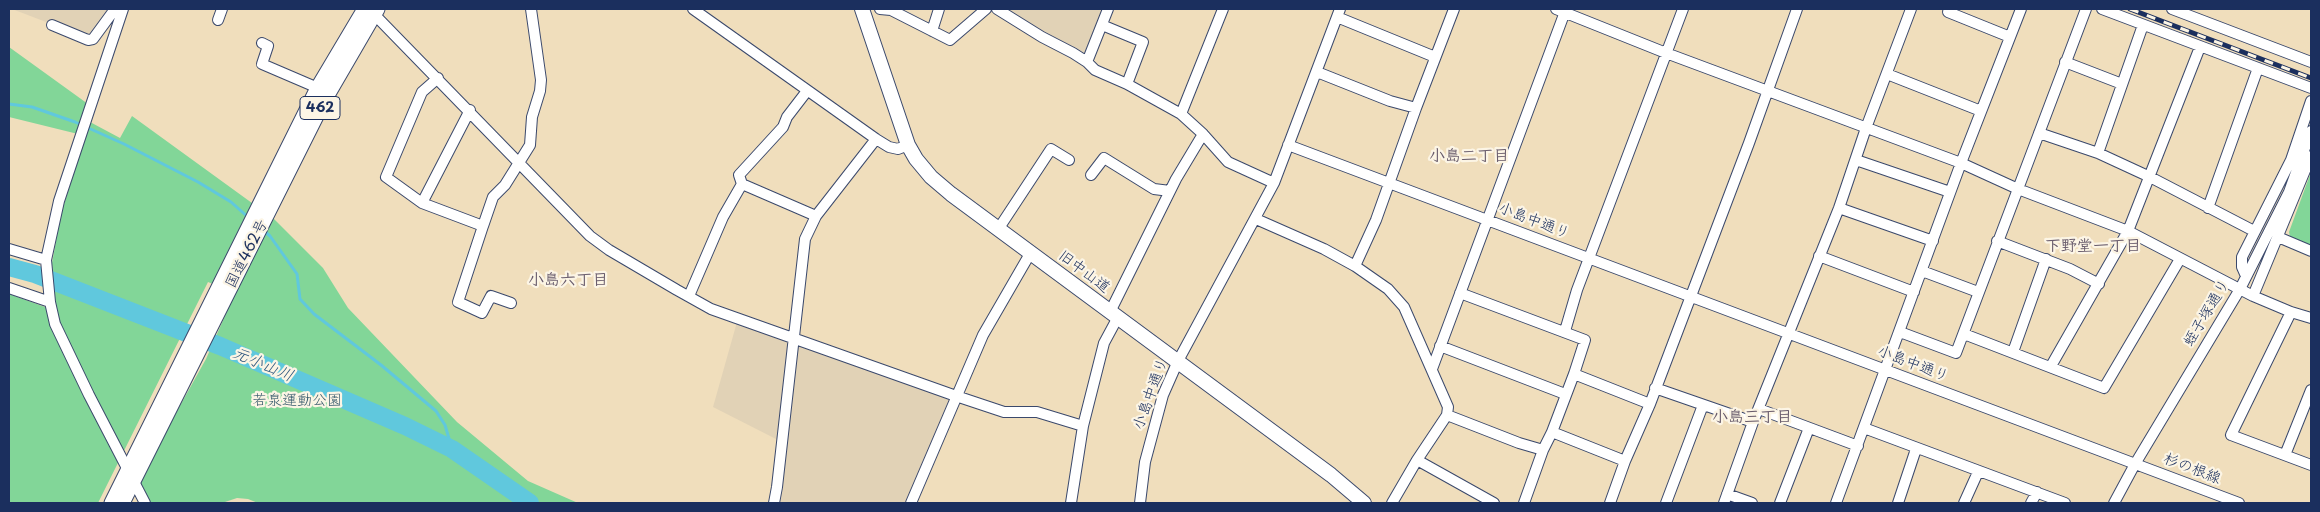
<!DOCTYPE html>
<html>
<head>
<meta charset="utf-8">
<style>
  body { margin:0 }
  #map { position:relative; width:2320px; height:512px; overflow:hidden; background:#f0debc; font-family:"Playpen Sans",sans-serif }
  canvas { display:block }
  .frame { position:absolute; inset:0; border:10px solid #1b2f5e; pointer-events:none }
</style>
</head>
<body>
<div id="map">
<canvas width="2320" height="512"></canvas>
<div class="frame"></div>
</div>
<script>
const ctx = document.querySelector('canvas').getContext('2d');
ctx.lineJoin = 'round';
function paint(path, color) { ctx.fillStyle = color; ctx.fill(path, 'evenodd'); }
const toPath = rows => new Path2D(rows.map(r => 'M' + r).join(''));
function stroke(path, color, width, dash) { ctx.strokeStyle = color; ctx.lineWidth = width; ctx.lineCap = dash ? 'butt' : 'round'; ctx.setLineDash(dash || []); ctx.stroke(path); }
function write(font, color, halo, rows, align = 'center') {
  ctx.font = font + ' "Playpen Sans","Klee One",sans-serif'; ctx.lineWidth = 4.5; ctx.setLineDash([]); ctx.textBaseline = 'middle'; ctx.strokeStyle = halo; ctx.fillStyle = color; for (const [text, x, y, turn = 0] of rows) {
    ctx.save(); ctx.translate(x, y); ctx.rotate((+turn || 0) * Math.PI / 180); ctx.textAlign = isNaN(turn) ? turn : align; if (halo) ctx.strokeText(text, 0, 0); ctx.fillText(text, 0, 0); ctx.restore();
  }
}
paint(toPath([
  [12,9,112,9,88,38],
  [1001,9,1105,9,1087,56],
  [737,322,786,339,789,344,779,438,776,439,713,407],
  [796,343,950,398,952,401,907,503,778,503,783,486]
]), '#e1d2b6');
paint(toPath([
  [9,47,88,104,78,134,9,117],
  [132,116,274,219,323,268,348,308,457,422,528,481,578,503,258,503,248,499,237,498,222,503,149,503,138,481,206,359,235,293,208,282,98,503,9,503,9,294,45,307,55,304,52,263,61,214,90,122,120,138],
  [2311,172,2311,247,2290,237,2289,232]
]), '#82d698');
stroke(toPath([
  [9,104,32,107,75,122,124,144,198,182,231,202,249,218],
  [263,230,270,236,297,274,300,299,314,314,381,365,436,411,445,425,452,449]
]), '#60c8dd', 3);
stroke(toPath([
  [9,267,35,274,220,346,405,426,452,449,530,503]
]), '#60c8dd', 18);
const minor = toPath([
  [123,9,59,201,46,260,50,302,55,324,89,395,145,503],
  [693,9,876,139,889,147,898,149,908,145],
  [880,9,891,10,950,40,986,9],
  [997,9,1042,37,1073,53,1087,62,1095,70,1127,84,1181,114,1203,134,1228,162,1274,183],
  [1556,9,1666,53,1961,163,2018,189,2128,231,2253,296,2291,312,2311,318],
  [1949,9,1948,12,2010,37],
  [2102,9,2311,88],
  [2172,9,2311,62],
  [370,10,590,236,609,250,677,290,711,309,956,396,1004,412,1037,412,1083,426],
  [1337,17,1435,57],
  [218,20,222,9],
  [52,25,88,40,93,39,115,9],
  [1102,25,1143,42,1127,84],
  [932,31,939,9],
  [262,43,268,46,262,64,318,88],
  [1087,62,1108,9],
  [2065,62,2122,84],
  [1317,72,1390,101,1416,108],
  [1887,74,1981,111],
  [438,78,422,92,386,177,422,203,483,226,493,197,505,185,530,145,532,117,540,91,541,80,531,9],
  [807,91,787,117,783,127,739,175,742,184,816,216],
  [1181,114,1223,9],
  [2039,133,2098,153,2150,177,2254,231],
  [1288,145,2239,503],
  [2098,153,2143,25],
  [1856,160,1950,192],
  [1091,175,1104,158,1154,189,1170,191],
  [422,203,470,110],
  [1839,208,1933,241],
  [2208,208,2258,68],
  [1256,219,1324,249,1355,266,1388,289,1404,307,1448,407,1447,415,1417,460,1392,503],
  [483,226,458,302,482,313,491,296,511,303],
  [999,228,1051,149,1069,160],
  [2278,237,2311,251],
  [1997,241,2070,269,2099,284],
  [9,249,46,260],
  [1819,256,1914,292],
  [1355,266,1376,220,1416,108,1454,9],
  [1922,271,1978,292],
  [2246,276,2242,267,2242,257,2291,160,2311,101],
  [9,288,50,302],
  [1460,293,1585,340,1574,374,1552,432,1543,450,1524,503],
  [689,296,723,217,742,184],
  [2253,296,2311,156],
  [1110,312,1176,179,1203,134],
  [2291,312,2231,435,2311,465],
  [1565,331,1577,290,1683,9],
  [1900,332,1956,353,2086,9],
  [1964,334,2104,388,2180,259],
  [1440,346,1565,394],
  [2013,352,2046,259],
  [2051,366,2128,231,2200,47],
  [1432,369,1566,9],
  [1574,374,1650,404],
  [1655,388,1753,422],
  [1759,409,1858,446],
  [1447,415,1519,443,1543,450],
  [1864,428,2065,503],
  [1552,432,1625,461],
  [2285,455,2311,390],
  [1417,460,1494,503],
  [1727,494,1752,503],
  [774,503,777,487,805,239,816,216,876,139],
  [911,503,983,335,1031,252],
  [1071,503,1083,426,1104,343,1118,317],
  [1140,503,1145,462,1163,395,1178,361,1274,183,1340,9],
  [1610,503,1625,461,1650,404,1749,143,1797,9],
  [1666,503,1703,405],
  [1724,503,1753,422,1839,208,1866,128,1911,9],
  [1780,503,1809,428],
  [1836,503,1961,163,2021,9],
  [1898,503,1916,449],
  [1964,503,1978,472],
  [2031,503,2037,492],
  [2114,503,2135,464,2240,289,2289,192,2311,131]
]);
const major = toPath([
  [862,9,908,145,916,159,931,177,951,194,1331,475,1364,503]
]);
const highway = toPath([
  [112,503,318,88,365,9],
  [122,503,323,102,377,9]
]);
stroke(minor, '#3b496c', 12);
stroke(major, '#3b496c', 16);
stroke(highway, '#3b496c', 17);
stroke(minor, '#fff', 10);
stroke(major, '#fff', 14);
stroke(highway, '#fff', 15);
const rail = toPath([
  [2130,9,2311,78]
]);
stroke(rail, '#1b2f5e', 5);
stroke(rail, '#fcf5e5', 3, [9]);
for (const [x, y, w] of [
  [320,108,40]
]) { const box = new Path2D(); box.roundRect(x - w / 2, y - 11.5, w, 23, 4); ctx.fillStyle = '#fcf5e5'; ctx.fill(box); stroke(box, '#1b2f5e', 1); }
write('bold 14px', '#1b2f5e', null, [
  ["462",320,108]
]);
write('15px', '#1b2f5e', '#fcf5e5', [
  ["小島中通り",1534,221,21],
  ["国道462号",247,254,-63],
  ["旧中山道",1084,272,37],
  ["蛭子塚通り",2207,313,-59],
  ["小島中通り",1913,364,21],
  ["小島中通り",1151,394,-70],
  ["杉の根線",2192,469,21]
]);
write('15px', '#35596c', '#fcf5e5', [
  ["若泉運動公園",297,401]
]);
write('bold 16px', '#695c6c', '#fcf5e5', [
  ["小島二丁目",1469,157],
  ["下野堂一丁目",2093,247],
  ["小島六丁目",568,281],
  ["小島三丁目",1752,418]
]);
write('italic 16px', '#2c557e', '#fcf5e5', [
  ["元小山川",263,365,23]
]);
</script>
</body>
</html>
